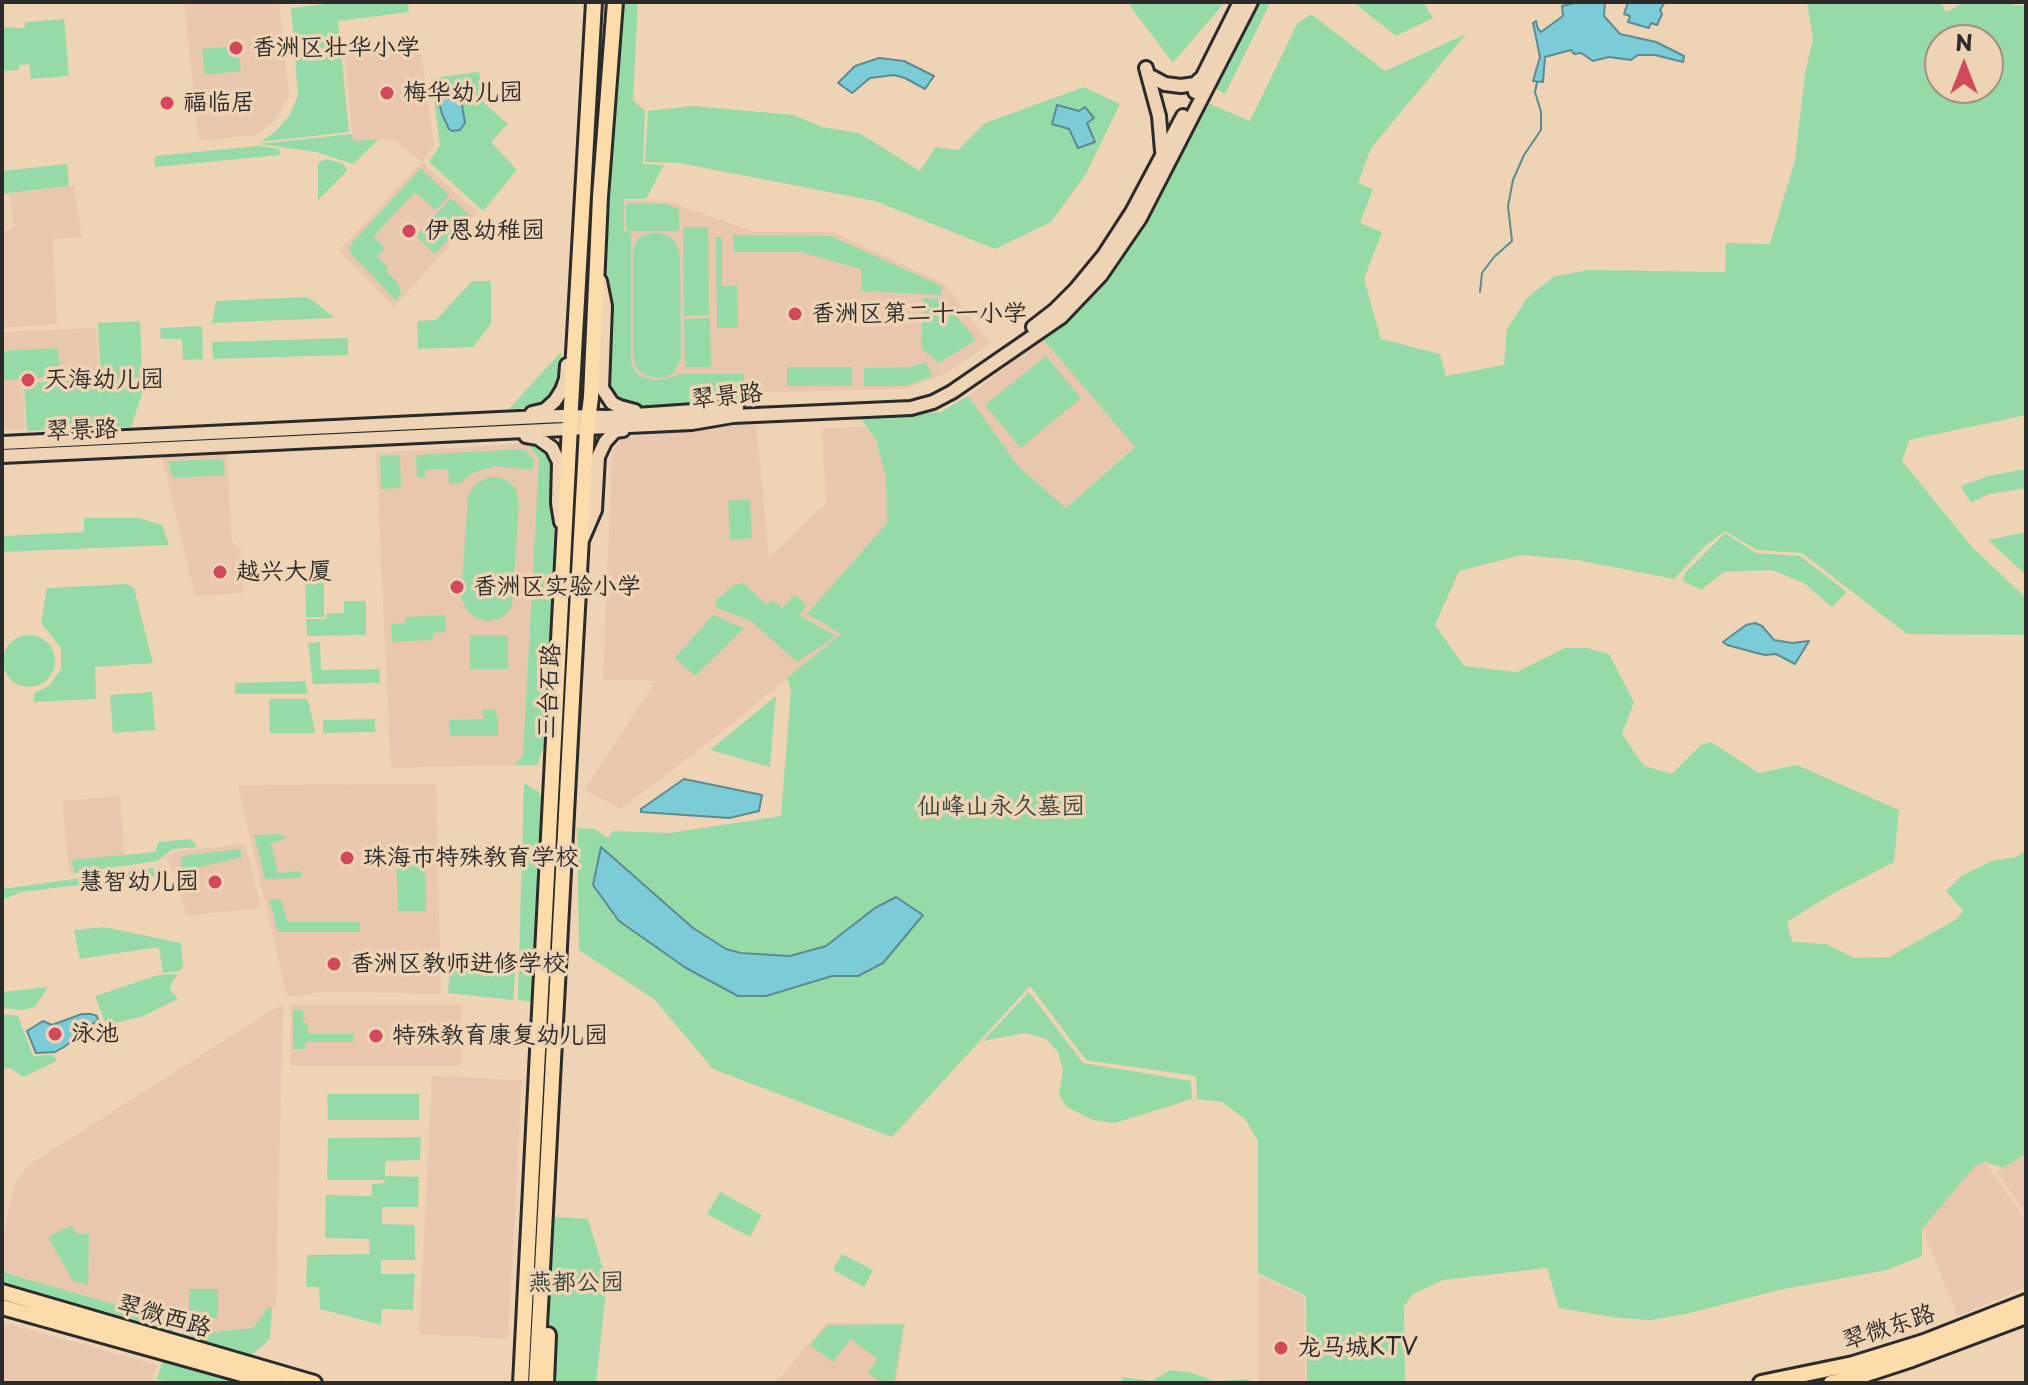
<!DOCTYPE html>
<html>
<head>
<meta charset="utf-8">
<style>
  body { margin:0 }
  #map { position:relative; width:2028px; height:1385px; overflow:hidden; background:#eed4b5; font-family:"Playpen Sans",sans-serif }
  canvas { display:block }
  .frame { position:absolute; inset:0; border:4px solid #2b2b2b; pointer-events:none }
  .north { position:absolute; left:1924px; top:24px; width:80px; height:80px; box-sizing:border-box; background:#eed4b5; border:2px solid #a0907e; border-radius:50%; rotate:0deg; font-size:22px; font-weight:700; line-height:32px; text-align:center; color:#2b2b2b }
  .north::after { content:''; display:block; margin:auto; width:28px; height:36px; background:#d1495b; clip-path:polygon(50% 0,100% 100%,50% 72%,0 100%) }
</style>
</head>
<body>
<div id="map">
<canvas width="2028" height="1385"></canvas>
<div class="frame"></div>
<div class="north">N</div>
</div>
<script>
const ctx = document.querySelector('canvas').getContext('2d');
ctx.lineJoin = 'round';
function paint(path, color) { ctx.fillStyle = color; ctx.fill(path, 'evenodd'); }
const toPath = rows => new Path2D(rows.map(r => 'M' + r).join(''));
function stroke(path, color, width, dash) { ctx.strokeStyle = color; ctx.lineWidth = width; ctx.lineCap = dash ? 'butt' : 'round'; ctx.setLineDash(dash || []); ctx.stroke(path); }
function write(font, color, halo, rows, align = 'center') {
  ctx.font = font + ' "Playpen Sans","LXGW WenKai TC",sans-serif'; ctx.lineWidth = 7; ctx.setLineDash([]); ctx.textBaseline = 'middle'; ctx.strokeStyle = halo; ctx.fillStyle = color; for (const [text, x, y, turn = 0] of rows) {
    ctx.save(); ctx.translate(x, y); ctx.rotate((+turn || 0) * Math.PI / 180); ctx.textAlign = isNaN(turn) ? turn : align; if (halo) ctx.strokeText(text, 0, 0); ctx.fillText(text, 0, 0); ctx.restore();
  }
}
paint(toPath([
  [184,2,279,2,289,95,275,121,255,135,199,141],
  [420,43,434,145,422,162,477,213,394,308,339,250,422,162,393,139,353,141,344,51],
  [74,186,82,237,53,239,57,324,2,328,2,231,10,230,14,226,10,194],
  [621,200,668,201,754,232,832,232,945,284,990,344,946,373,907,389,660,395,621,376],
  [96,328,98,367,86,378,23,382,25,429,2,430,2,332],
  [1043,339,1135,446,1066,508,1019,467,968,396],
  [756,423,769,557,826,504,822,428,866,427,876,440,886,477,887,523,807,614,841,634,718,735,621,809,584,790,656,681,603,680,612,452,622,438],
  [527,443,539,458,523,755,515,765,391,768,376,453],
  [227,454,232,541,241,550,244,593,195,596,162,457],
  [436,784,441,994,326,992,287,997,238,785],
  [120,796,125,864,69,872,62,801],
  [245,844,261,908,187,916,167,856,175,851],
  [283,1003,276,1308,268,1308,253,1328,213,1332,2,1272,2,1237,14,1186,24,1170,32,1163],
  [291,1005,461,1005,461,1066,290,1066],
  [432,1076,522,1080,508,1339,419,1334],
  [2026,1155,2026,1215,1997,1172],
  [1985,1162,2026,1221,2026,1287,1958,1316,1922,1229,1975,1166],
  [1259,1276,1304,1297,1305,1383,1259,1383],
  [2,1322,157,1365,151,1383,2,1383],
  [827,1323,905,1323,896,1383,775,1383]
]), '#e9c6ae');
paint(toPath([
  [342,2,408,2,409,12,338,21,349,132,260,142,276,131,289,116,298,96,291,8],
  [615,2,638,2,633,100,645,111,643,164,664,165,646,199,624,199,624,232,631,233,631,363,634,370,640,376,654,380,664,379,682,374,744,374,744,407,678,413,639,411,606,396,598,265],
  [1127,2,1225,2,1173,63],
  [1253,2,1270,3,1225,94,1212,87],
  [1353,2,1423,2,1433,18,1396,36],
  [1807,2,1940,2,1946,12,1964,2,2011,2,2013,5,2026,6,2026,415,1909,440,1902,461,1972,547,2026,598,2026,635,1907,634,1802,553,1757,550,1725,531,1704,547,1674,579,1577,560,1522,555,1459,571,1435,625,1464,666,1517,672,1565,648,1587,648,1609,654,1634,702,1622,734,1644,766,1672,774,1701,745,1711,742,1759,773,1797,765,1899,810,1894,862,1832,894,1787,922,1792,942,1826,944,1854,958,1889,957,1957,919,1963,911,1946,891,1961,876,1992,861,2016,857,2026,851,2026,1154,2003,1168,1985,1162,1975,1166,1922,1229,1922,1256,1887,1270,1779,1290,1690,1313,1651,1320,1619,1318,1559,1308,1547,1268,1443,1280,1413,1294,1404,1306,1405,1383,1307,1383,1306,1296,1258,1273,1258,1141,1245,1119,1222,1102,1197,1099,1196,1076,1086,1060,1030,986,892,1137,713,1069,654,999,579,950,577,828,595,829,608,838,613,831,670,833,781,816,791,690,787,678,841,634,807,614,887,523,886,477,876,440,860,417,941,412,968,396,1019,467,1066,508,1135,447,1043,339,1064,322,1108,278,1145,223,1205,102,1250,121,1297,24,1311,14,1385,71,1466,34,1371,148,1358,183,1373,189,1360,223,1382,232,1364,279,1381,339,1440,354,1446,376,1504,365,1507,329,1527,298,1553,277,1587,270,1725,272,1726,243,1770,244,1795,160,1805,74,1813,38],
  [1940,40,1988,40,1988,88,1940,88],
  [896,897,858,976,832,976,766,996,693,928,726,949,757,954,790,956,826,946,875,908],
  [64,19,69,76,31,79,29,64,19,65,19,70,2,71,2,27,25,28,25,22],
  [238,46,241,71,205,75,202,49],
  [479,72,484,103,508,124,491,142,517,170,483,211,429,162,440,145,431,78],
  [1084,87,1120,104,1086,174,1051,222,995,249,875,201,679,163,645,162,648,111,693,106,794,115,822,127,859,133,920,171,936,147,958,150,985,123],
  [352,134,353,141,379,139,353,164,316,152,259,144],
  [259,146,279,149,280,155,155,167,155,156],
  [326,159,344,164,347,171,318,200,318,163],
  [67,164,69,186,2,194,2,171],
  [421,168,449,195,436,210,415,192,373,237,385,248,377,257,388,267,387,272,397,282,400,288,401,294,395,300,349,251,352,243],
  [451,198,470,216,435,254,416,236],
  [626,203,667,204,679,209,679,231,626,231],
  [683,227,708,227,709,315,684,316],
  [652,233,661,233,670,237,676,243,680,256,681,358,674,372,666,377,658,378,647,376,639,371,635,365,633,357,633,249,639,237],
  [733,235,831,236,942,286,942,295,862,291,861,269,801,252,734,252],
  [716,237,722,237,722,286,737,286,738,328,717,328],
  [472,281,491,281,491,324,473,347,418,349,417,321,436,320],
  [306,297,312,300,335,318,212,323,216,301],
  [923,298,943,299,976,340,939,363,921,348],
  [710,318,711,367,685,367,684,319],
  [140,321,143,391,131,427,27,431,24,383,86,380,100,367,98,323],
  [202,326,203,359,183,360,182,339,161,339,160,328],
  [348,338,348,355,213,359,212,342],
  [58,348,60,377,2,380,2,351],
  [560,353,564,360,562,379,551,399,540,407,509,409],
  [1046,356,1081,398,1021,448,985,405],
  [926,362,932,376,906,386,864,386,864,368,912,367],
  [852,367,852,386,787,386,787,367],
  [527,443,546,449,556,464,548,736,537,765,515,765,523,755,539,459],
  [524,449,534,460,533,470,496,466,472,473,461,483,449,484,448,469,425,470,425,477,417,478,416,455],
  [400,455,401,488,381,489,380,456],
  [223,459,225,475,172,478,168,461],
  [2019,470,2026,470,2026,488,1989,494,1971,503,1961,486,1989,476],
  [488,477,498,477,508,481,516,490,519,502,512,606,505,615,499,619,486,621,478,619,467,611,461,597,468,496,475,484],
  [750,499,752,538,730,540,728,501],
  [84,518,138,518,162,525,169,545,2,552,2,536,84,532],
  [2026,532,2026,575,1988,540],
  [1725,533,1756,553,1800,556,1847,592,1832,607,1804,583,1772,570,1724,572,1701,590,1683,581,1684,574],
  [305,578,324,578,324,617,306,617],
  [743,583,767,605,773,600,782,608,795,595,807,605,799,615,836,636,797,662,751,621,717,608,715,601,734,585],
  [127,584,134,588,153,663,95,667,96,699,34,702,34,693,49,686,61,669,61,648,41,623,47,588],
  [344,601,366,601,366,635,307,636,306,619,326,619,327,613,344,613],
  [445,615,446,632,433,633,433,640,392,642,391,624,405,623,405,617],
  [713,615,744,628,695,676,675,658],
  [470,635,508,635,508,669,470,669],
  '3 661a26 26 0 1 1 52 0a26 26 0 1 1-52 0Z',
  [320,642,321,670,379,669,380,683,313,684,308,643],
  [305,681,308,694,235,694,235,683],
  [152,692,155,730,113,733,110,695],
  [776,696,770,767,710,750],
  [269,699,308,699,315,733,270,733],
  [483,710,495,710,498,719,498,736,450,736,449,720,483,719],
  [375,719,375,732,323,733,323,720],
  [524,783,539,792,547,811,537,1002,518,1000],
  [279,834,288,838,271,843,278,873,301,871,301,878,265,879,254,835],
  [191,839,197,847,173,849,157,861,74,873,72,860,155,852,159,842],
  [240,849,242,857,183,871,180,859,187,855],
  [396,853,425,853,426,911,398,911],
  [153,868,155,876,21,892,2,900,2,889],
  [269,899,281,899,288,922,360,922,360,932,278,932],
  [104,927,181,943,183,966,180,971,163,973,159,947,80,959,74,930],
  [450,967,515,973,513,1000,448,993],
  [178,974,171,984,170,990,178,999,141,1017,106,1025,95,996,158,975],
  [48,987,35,1007,22,1010,2,1008,2,992],
  [1029,992,1083,1063,1191,1081,1192,1099,1115,1123,1093,1120,1067,1107,1059,1095,1063,1070,1058,1052,1046,1039,1025,1033,983,1041],
  [293,1010,303,1010,303,1023,307,1023,308,1034,354,1034,354,1042,306,1042,305,1049,293,1049],
  [2,1014,18,1016,33,1056,54,1055,57,1061,23,1077,10,1068,2,1069],
  [327,1094,419,1094,419,1120,328,1120],
  [421,1137,420,1160,385,1161,385,1176,419,1177,418,1207,382,1207,382,1224,415,1225,415,1260,381,1260,381,1274,415,1274,413,1310,382,1309,381,1325,320,1309,319,1287,306,1287,307,1255,370,1254,369,1239,325,1238,326,1195,372,1196,372,1184,385,1183,384,1180,327,1180,328,1138],
  [720,1192,762,1215,750,1237,707,1214],
  [545,1216,588,1219,607,1282,596,1383,546,1383,549,1301,542,1262],
  [71,1225,77,1234,89,1234,88,1285,73,1281,48,1237],
  [842,1254,873,1270,864,1287,833,1270],
  [2,1272,173,1321,173,1338,2,1287],
  [189,1289,218,1289,218,1318,189,1318],
  [268,1308,272,1308,270,1339,247,1359,182,1341,183,1323,213,1332,253,1328],
  [904,1324,894,1383,883,1383,868,1373,877,1359,851,1339,833,1362,810,1345,828,1325],
  [164,1356,255,1383,169,1383,157,1379],
  [1170,1370,1192,1373,1214,1381,1249,1379,1249,1383,1122,1383,1122,1377,1152,1381]
]), '#96dba7');
const water = toPath([
  [1579,2,1605,2,1604,16,1620,34,1656,42,1684,56,1683,62,1655,55,1638,55,1631,60,1609,57,1593,61,1581,53,1574,54,1571,50,1545,57,1543,82,1533,81,1540,57,1533,23,1536,21,1538,29,1541,32,1563,16,1562,6,1579,2],
  [1628,2,1665,2,1660,10,1662,14,1657,25,1651,23,1649,28,1628,22,1630,16,1624,14,1628,2],
  [879,58,904,61,934,76,925,89,905,78,894,75,870,78,852,93,838,83,855,66,879,58],
  [446,86,454,87,457,90,462,105,465,123,460,130,452,131,449,129,442,114,439,102,440,91,446,86],
  [1057,105,1079,111,1085,107,1094,118,1087,123,1095,142,1078,148,1069,129,1052,124,1057,105],
  [1755,623,1762,626,1774,640,1792,643,1809,641,1795,664,1776,654,1765,655,1753,652,1727,645,1723,642,1746,625,1755,623],
  [684,779,762,795,759,811,729,818,641,812,641,809,684,779],
  [601,847,693,928,726,949,741,953,790,956,826,946,875,908,896,897,923,915,883,963,858,976,832,976,766,996,738,996,686,968,619,921,593,885,601,847],
  [82,1014,91,1014,97,1016,98,1020,64,1047,55,1052,36,1053,27,1031,43,1021,52,1025,82,1014]
]);
paint(water, '#7cccd8');
stroke(water, '#5c8c93', 2);
stroke(toPath([
  [1480,292,1482,273,1494,257,1512,241,1508,206,1513,180,1524,155,1541,130,1541,112,1535,92,1537,82]
]), '#5c8c93', 2);
const secondary = toPath([
  [1146,68,1159,116,1162,151],
  [1152,77,1165,84,1181,86,1195,84,1200,79],
  [1195,92,1240,2],
  [600,281,605,306,602,388,612,403,620,407,635,411],
  [1033,327,1055,310,1076,289,1104,255,1132,212,1183,116],
  [532,413,545,410,555,401,562,390,566,379,567,365],
  [526,436,538,438,552,448,559,462,558,503,561,522],
  [2,443,561,416,607,417,737,408],
  [2,456,692,423,733,416,911,408,933,402,952,392,1061,317,1101,275,1140,218,1251,2],
  [583,538,595,510,598,457,605,442,615,431,623,430]
]);
const primary = toPath([
  [2,1292,314,1383],
  [2,1307,274,1383],
  [521,1383,571,406,594,2],
  [536,1383,573,681,587,429,591,397,600,197,615,2],
  [546,1383,548,1335],
  [1761,1383,1853,1364,1924,1342,2026,1302],
  [1831,1383,1857,1377,1912,1359,2026,1316]
]);
stroke(secondary, '#2b2b2b', 18);
stroke(primary, '#2b2b2b', 20);
stroke(secondary, '#eed4b5', 12);
stroke(primary, '#fddcac', 14);
for (const [x, y, r, color] of [
  [236,48,8,"#d1495b"],
  [387,93,8,"#d1495b"],
  [167,103,8,"#d1495b"],
  [409,231,8,"#d1495b"],
  [795,314,8,"#d1495b"],
  [28,380,8,"#d1495b"],
  [220,572,8,"#d1495b"],
  [457,587,8,"#d1495b"],
  [347,858,8,"#d1495b"],
  [215,882,8,"#d1495b"],
  [334,964,8,"#d1495b"],
  [55,1034,8,"#d1495b"],
  [376,1036,8,"#d1495b"],
  [1281,1348,8,"#d1495b"]
]) { const dot = new Path2D(); dot.arc(x, y, r, 0, 2 * Math.PI); ctx.fillStyle = color; ctx.fill(dot); stroke(dot, '#eed4b5', 3); }
write('24px', '#2b2b2b', '#eed4b5', [
  ["香洲区壮华小学",252,48],
  ["梅华幼儿园",403,93],
  ["福临居",183,103],
  ["伊恩幼稚园",425,231],
  ["香洲区第二十一小学",811,314],
  ["天海幼儿园",44,380],
  ["越兴大厦",236,572],
  ["香洲区实验小学",473,587],
  ["珠海市特殊教育学校",363,858],
  ["慧智幼儿园",199,882,"right"],
  ["香洲区教师进修学校",350,964],
  ["泳池",71,1034],
  ["特殊教育康复幼儿园",392,1036],
  ["龙马城KTV",1297,1348]
], 'left');
write('24px', '#2b2b2b', '#eed4b5', [
  ["翠景路",727,397,-6],
  ["翠景路",82,431,-2],
  ["三台石路",550,691,-87],
  ["翠微西路",164,1317,16],
  ["翠微东路",1889,1328,-18]
]);
write('24px', '#3b453e', '#eed4b5', [
  ["仙峰山永久墓园",1001,807],
  ["燕都公园",576,1283]
]);
</script>
</body>
</html>
